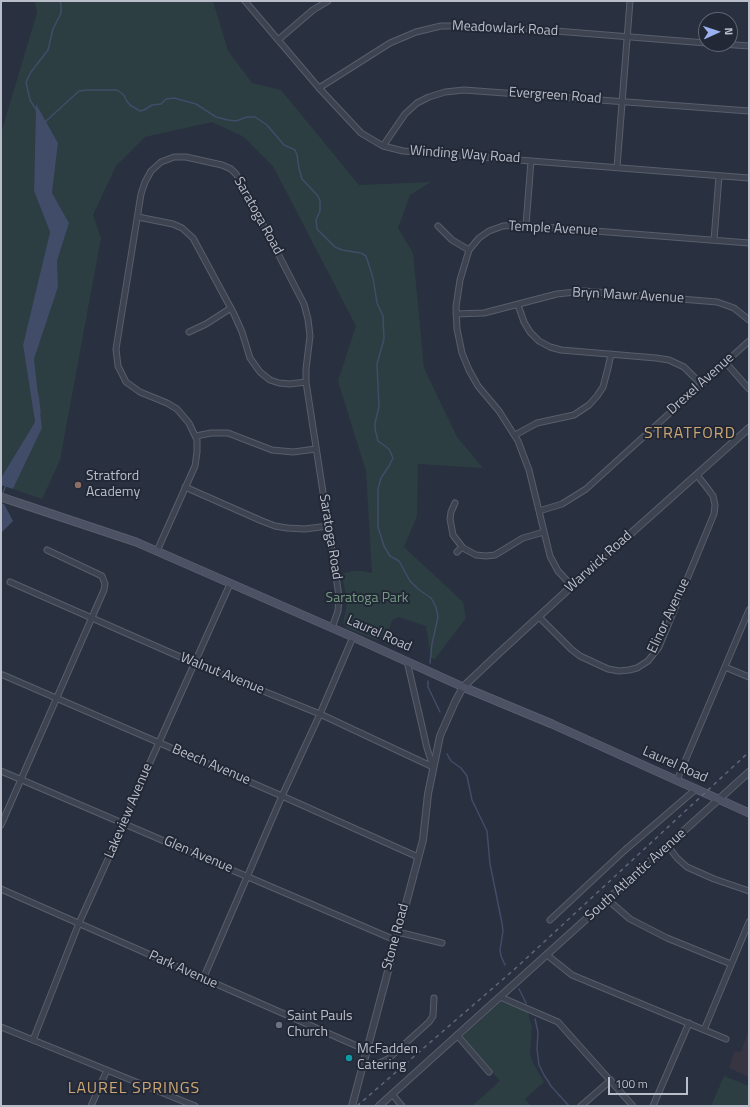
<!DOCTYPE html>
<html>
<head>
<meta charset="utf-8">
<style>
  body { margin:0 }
  #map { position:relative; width:750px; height:1107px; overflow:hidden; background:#293040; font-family:"Titillium Web",sans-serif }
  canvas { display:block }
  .frame { position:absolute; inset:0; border:2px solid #babeca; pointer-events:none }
  .north { position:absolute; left:698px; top:12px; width:40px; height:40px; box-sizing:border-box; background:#222836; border:1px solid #5f6471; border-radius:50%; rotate:87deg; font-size:11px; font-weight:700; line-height:16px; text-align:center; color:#babeca }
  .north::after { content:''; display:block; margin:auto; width:14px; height:18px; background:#9bb0ef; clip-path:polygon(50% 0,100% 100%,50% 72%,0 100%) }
  .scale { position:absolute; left:608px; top:1077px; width:80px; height:18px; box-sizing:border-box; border:2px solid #babeca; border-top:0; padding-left:5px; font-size:12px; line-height:14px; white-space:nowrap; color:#babeca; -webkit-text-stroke:3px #222836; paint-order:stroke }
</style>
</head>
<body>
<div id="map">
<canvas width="750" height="1107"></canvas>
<div class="frame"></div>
<div class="north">N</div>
<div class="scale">100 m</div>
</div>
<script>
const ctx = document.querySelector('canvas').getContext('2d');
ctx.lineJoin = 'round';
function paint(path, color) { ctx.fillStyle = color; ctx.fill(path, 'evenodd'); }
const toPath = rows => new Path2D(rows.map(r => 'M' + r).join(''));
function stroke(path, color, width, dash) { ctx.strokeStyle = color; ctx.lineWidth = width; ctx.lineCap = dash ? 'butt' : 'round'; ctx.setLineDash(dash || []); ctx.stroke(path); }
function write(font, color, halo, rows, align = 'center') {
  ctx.font = font + ' "Titillium Web",sans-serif'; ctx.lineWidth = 4; ctx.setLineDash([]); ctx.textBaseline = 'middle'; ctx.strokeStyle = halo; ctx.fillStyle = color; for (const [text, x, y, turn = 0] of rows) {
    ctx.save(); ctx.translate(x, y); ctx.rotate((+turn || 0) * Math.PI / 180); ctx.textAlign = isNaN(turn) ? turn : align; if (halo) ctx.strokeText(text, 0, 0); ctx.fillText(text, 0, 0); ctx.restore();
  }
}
paint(toPath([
  [749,1029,749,1077,729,1068,734,1051,741,1052]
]), '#383542');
paint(toPath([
  [35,1,213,1,228,51,252,83,281,90,359,185,431,182,410,195,398,228,413,253,424,368,457,437,483,468,418,464,417,516,404,547,463,602,466,618,435,659,431,658,426,626,399,617,392,620,385,642,380,636,377,640,347,628,343,623,347,603,342,574,352,571,362,571,372,573,366,471,338,381,356,326,273,166,244,137,212,122,145,137,116,166,93,215,101,238,60,460,42,499,13,489,42,428,34,359,58,287,57,261,69,223,52,193,58,143,36,105,34,191,50,232,23,345,35,422,1,478,1,133,37,13],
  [501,1002,528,1012,532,1028,530,1053,533,1063,544,1082,525,1099,531,1106,472,1106,500,1081,462,1037],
  [724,1076,749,1086,749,1106,711,1106]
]), '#2c3e42');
paint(toPath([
  [36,104,58,143,52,193,69,223,57,261,58,287,34,359,42,428,13,489,1,485,1,478,35,422,23,345,50,232,34,191],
  [1,503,4,504,13,521,2,532,1,539]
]), '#414c68');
stroke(toPath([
  [37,111,30,100,26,82,31,72,48,50,53,29,61,13,61,5,60,1],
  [45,122,79,91,87,90,117,90,124,95,126,100,130,105,140,111,144,110,152,105,161,104,166,99,174,98,196,104,216,117,228,120,236,121,247,117,255,117,267,125,284,145,295,150,297,155,299,169,302,179,318,196,320,201,320,211,316,220,317,229,335,247,342,250,361,253,366,256,373,278,377,303,383,316,384,339,377,364,379,407,375,423,375,429,378,441,389,449,393,458,389,466,381,478,378,489,378,527,384,546,390,556,399,561,410,581,418,589,431,598,436,607,438,617,432,644,430,663],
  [38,395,40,413],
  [2,495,6,485],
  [428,681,428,687,440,712],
  [447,754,451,761,461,768,467,776,472,800,487,831,490,864,502,923,503,931,500,950,501,956,505,965],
  [519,989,526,1003],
  [535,1019,538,1032,537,1049,539,1065,544,1075,551,1086,569,1106]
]), '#414c68', 1.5);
const minor = toPath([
  [245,1,319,88,361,133,383,146,403,151,749,178],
  [278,40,313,10,328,1],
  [722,44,749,46],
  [319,88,390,43,416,32,441,26,460,26,518,28,706,43],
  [383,146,405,114,417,103,429,97,445,92,464,90,749,111],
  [617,167,630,1],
  [138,217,173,224,182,228,193,238,234,314,242,332,250,358,260,372,270,380,279,383,290,384,306,382],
  [526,225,531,161],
  [438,226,452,240,469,250],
  [714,240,719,176],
  [518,305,524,322,530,332,539,341,550,347,561,350,656,358,669,360,684,367,701,384],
  [456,314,484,313,557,294,584,291,717,302,734,308,749,320],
  [189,332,206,324,231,308],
  [726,363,749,389],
  [515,435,537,423,574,415,589,405,597,396,603,387,608,368,611,354],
  [196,436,211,433,228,433,272,450,293,452,316,449],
  [185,487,262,521,275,526,287,528,305,529,328,526],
  [455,503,451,512,450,519,453,535,463,548,476,555,486,556,495,555,523,538,544,532],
  [539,511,562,504,586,489,749,341],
  [157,551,195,466,197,452,197,440,189,423,177,409,167,403,140,392,126,382,118,366,116,349,141,194,145,182,151,171,161,162,174,157,186,157,222,165,231,169,236,174,241,182,304,304,308,319,310,336,306,369,306,382,339,596,338,611,332,628],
  [457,552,462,547],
  [10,582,194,663,320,714,433,767],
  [572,586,558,571,550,556,529,470,518,441,499,411,478,386,469,370,462,353,457,329,456,307,460,280,469,250,479,238,489,231,503,226,518,225,749,243],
  [539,617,571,649,580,656,608,669,619,671,629,670,637,668,648,661,659,647,714,514,715,505,713,496,708,489,697,475],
  [407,661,427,748,433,767],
  [725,667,749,677],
  [3,675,282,796,418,857],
  [1,771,395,940],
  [677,780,749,610],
  [1,825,104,590,105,584,102,576,47,550],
  [668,846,677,858,687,867,714,879,749,891],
  [1,889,366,1050],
  [608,900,630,919,667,938,731,964],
  [550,920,625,850,696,789],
  [398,932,442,943],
  [547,955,572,975,726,1039],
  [203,979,282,796,320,714,353,637],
  [500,997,558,1022,633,1106],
  [1,1027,195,1106],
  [704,1030,749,922],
  [457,1035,489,1072],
  [33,1040,79,923,124,824,130,807,230,584],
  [362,1065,375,1065,388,1059,429,1022,433,1016,434,998],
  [392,1094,402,1106],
  [91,1106,107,1070],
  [581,1106,611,1080],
  [653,1106,689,1023]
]);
const tertiary = toPath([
  [352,1106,423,840,428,794,440,736,455,702,463,687,498,654,572,586,749,428],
  [379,1106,749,772]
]);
const secondary = toPath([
  [1,497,136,542,353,637,463,687,552,724,749,813]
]);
stroke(minor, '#585e6b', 7);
stroke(tertiary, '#585e6b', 8);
stroke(secondary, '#585e6b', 9);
stroke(minor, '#3d4350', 5);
stroke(tertiary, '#3d4350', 6);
stroke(secondary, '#4c5163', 7);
stroke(toPath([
  [357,1106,517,967,749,752]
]), '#606677', 1.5, [4, 4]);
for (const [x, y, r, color] of [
  [78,485,4,"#8d6e63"],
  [279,1025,4,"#6b7280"],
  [349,1058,4,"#0f9aa8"]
]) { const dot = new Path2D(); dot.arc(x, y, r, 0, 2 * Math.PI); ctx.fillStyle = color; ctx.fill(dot); stroke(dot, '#222836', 1.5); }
write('14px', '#babeca', '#222836', [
  ["Meadowlark Road",505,29,3],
  ["Evergreen Road",555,96,4],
  ["Winding Way Road",465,155,4],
  ["Saratoga Road",258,216,61],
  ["Temple Avenue",553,229,3],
  ["Bryn Mawr Avenue",628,296,3],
  ["Drexel Avenue",701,384,-42],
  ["Saratoga Road",330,537,81],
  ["Warwick Road",599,562,-42],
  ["Elinor Avenue",669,616,-65],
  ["Laurel Road",379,634,24],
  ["Walnut Avenue",222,674,22],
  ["Beech Avenue",211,765,23],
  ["Laurel Road",675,765,24],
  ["Lakeview Avenue",129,811,-67],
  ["Glen Avenue",198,855,23],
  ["South Atlantic Avenue",636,875,-42],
  ["Stone Road",396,937,-75],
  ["Park Avenue",183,970,24]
]);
write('14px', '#babeca', '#222836', [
  ["Stratford",86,477],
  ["Academy",86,493],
  ["Saint Pauls",287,1017],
  ["Church",287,1033],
  ["McFadden",357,1050],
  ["Catering",357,1066]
], 'left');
write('14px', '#749981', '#222836', [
  ["Saratoga Park",367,599]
]);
ctx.letterSpacing = '1px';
write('16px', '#cca673', '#222836', [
  ["STRATFORD",690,434],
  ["LAUREL SPRINGS",134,1089]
]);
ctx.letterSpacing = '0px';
</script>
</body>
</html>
